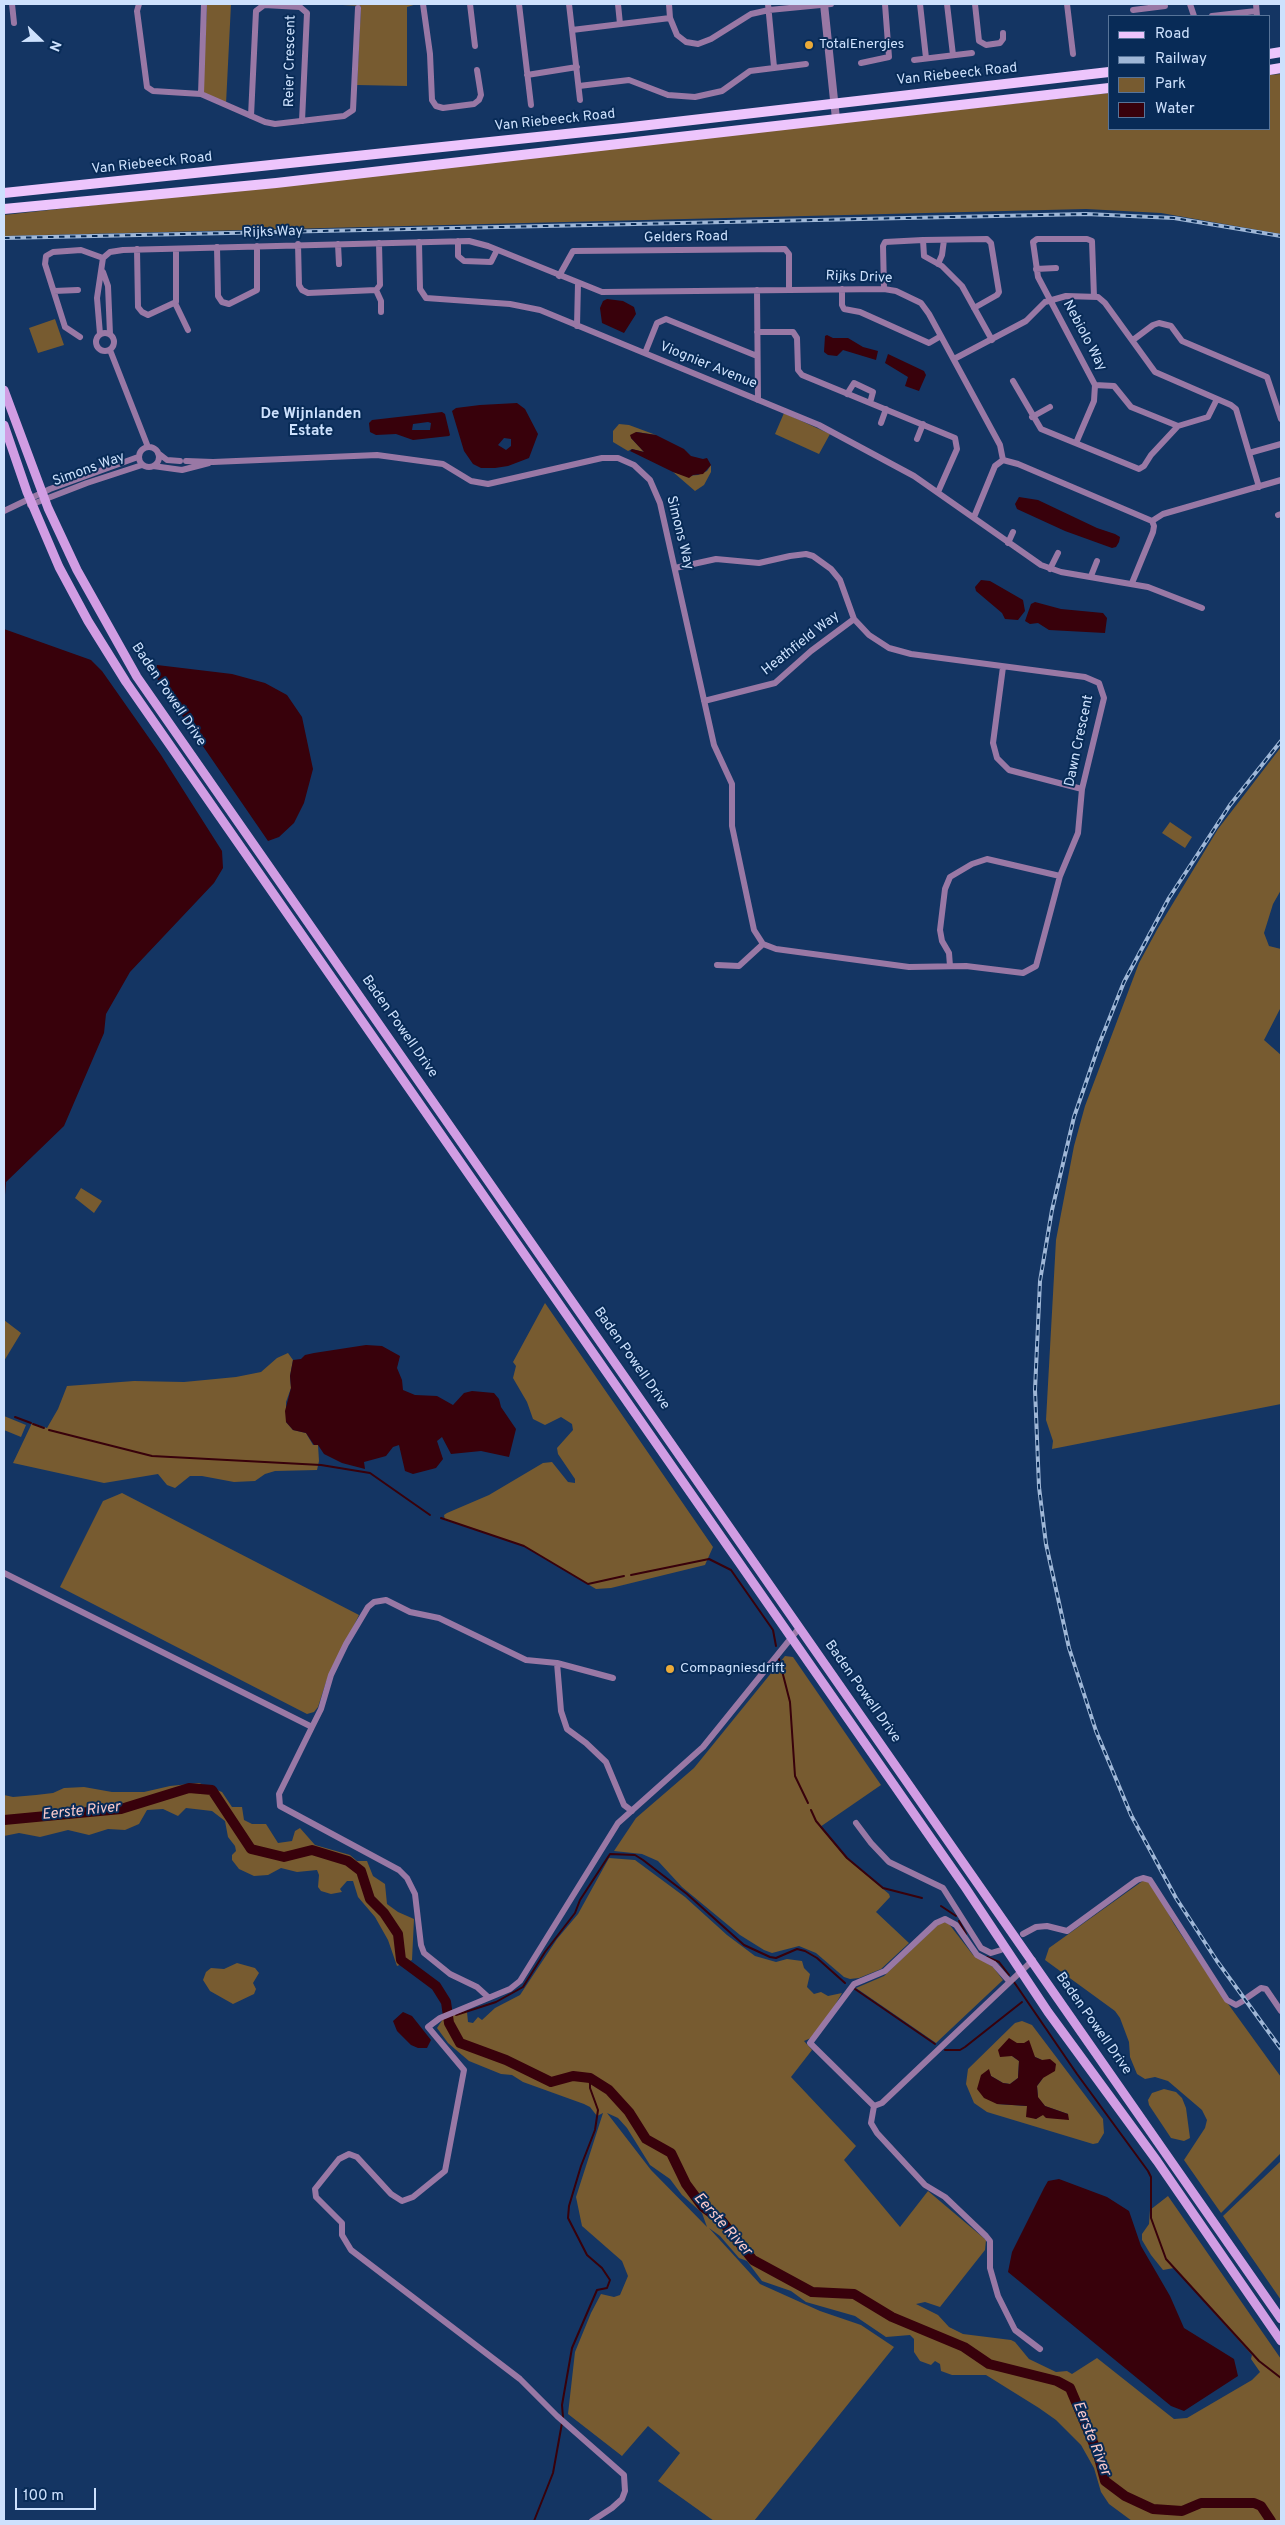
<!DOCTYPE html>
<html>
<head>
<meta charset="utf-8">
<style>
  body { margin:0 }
  #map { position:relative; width:1285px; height:2525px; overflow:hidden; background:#143563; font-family:Overpass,sans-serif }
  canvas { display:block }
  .frame { position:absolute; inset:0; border:5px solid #cde1fd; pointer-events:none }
  .legend { position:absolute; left:1108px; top:15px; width:162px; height:115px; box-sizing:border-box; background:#082b57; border:1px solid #577499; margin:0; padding:6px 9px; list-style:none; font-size:15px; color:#cde1fd }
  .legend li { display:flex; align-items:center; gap:10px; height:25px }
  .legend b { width:25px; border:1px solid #577499 }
  .north { position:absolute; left:15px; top:15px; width:50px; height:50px; -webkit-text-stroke:4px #082b57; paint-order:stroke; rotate:112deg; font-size:14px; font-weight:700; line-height:20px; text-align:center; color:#cde1fd }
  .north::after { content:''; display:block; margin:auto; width:18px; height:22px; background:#cde1fd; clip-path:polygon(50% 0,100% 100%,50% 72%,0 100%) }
  .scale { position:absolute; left:15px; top:2488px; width:81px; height:22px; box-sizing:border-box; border:2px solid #cde1fd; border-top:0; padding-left:6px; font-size:15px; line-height:18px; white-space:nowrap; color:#cde1fd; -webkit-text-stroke:4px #082b57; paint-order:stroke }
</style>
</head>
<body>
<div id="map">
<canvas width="1285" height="2525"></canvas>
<div class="frame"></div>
<ul class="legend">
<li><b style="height:6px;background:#edc5fc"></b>Road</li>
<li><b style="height:6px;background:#9fb7d7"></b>Railway</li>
<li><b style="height:14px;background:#775b30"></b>Park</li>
<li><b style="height:14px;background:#38010b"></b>Water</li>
</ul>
<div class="north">N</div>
<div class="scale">100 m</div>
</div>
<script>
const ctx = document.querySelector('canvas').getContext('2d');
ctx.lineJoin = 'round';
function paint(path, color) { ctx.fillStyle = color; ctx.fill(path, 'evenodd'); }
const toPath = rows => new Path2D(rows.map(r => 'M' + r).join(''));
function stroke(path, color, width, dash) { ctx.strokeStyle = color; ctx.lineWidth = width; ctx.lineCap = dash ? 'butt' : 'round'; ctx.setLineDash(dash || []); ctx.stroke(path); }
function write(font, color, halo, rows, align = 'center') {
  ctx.font = font + ' Overpass,sans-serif'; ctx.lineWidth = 4; ctx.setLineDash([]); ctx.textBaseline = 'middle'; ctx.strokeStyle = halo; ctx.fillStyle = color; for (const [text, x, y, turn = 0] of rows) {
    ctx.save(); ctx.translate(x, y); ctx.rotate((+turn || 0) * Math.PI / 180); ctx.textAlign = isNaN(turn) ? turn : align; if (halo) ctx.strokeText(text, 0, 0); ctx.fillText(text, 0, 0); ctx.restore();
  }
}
paint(toPath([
  [207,4,231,4,226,104,204,93,203,88],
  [324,4,417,4,407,7,407,86,357,85,361,6],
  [1281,74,1281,234,1161,213,1086,209,4,236,4,215,1109,93,1109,129,1269,129,1269,75],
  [55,319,64,345,38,353,29,328],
  [784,413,830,434,819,454,775,434],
  [619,424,629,425,656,435,637,432,631,438,644,452,632,449,628,451,613,442,613,431],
  [711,465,711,472,704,485,695,491,673,472,687,476,698,475,707,471],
  [1281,747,1281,890,1273,904,1264,933,1269,946,1281,949,1281,1007,1264,1040,1281,1055,1281,1404,1052,1449,1053,1441,1046,1420,1056,1240,1074,1146,1085,1106,1139,963,1158,928,1218,829],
  [1170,822,1192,837,1185,848,1162,833],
  [81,1188,102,1201,94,1213,75,1198],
  [545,1303,713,1547,705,1565,611,1588,596,1589,524,1546,445,1520,444,1515,447,1513,489,1495,543,1463,552,1462,568,1482,575,1483,575,1479,558,1454,557,1448,573,1430,572,1424,561,1417,545,1425,533,1419,527,1402,513,1378,516,1366,513,1362],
  [4,1320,21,1333,4,1361],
  [288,1353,293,1360,290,1376,291,1388,286,1402,286,1422,293,1430,306,1433,313,1445,318,1445,319,1461,317,1470,275,1471,265,1474,255,1481,234,1482,202,1476,190,1476,175,1488,167,1485,158,1474,104,1483,13,1463,32,1423,47,1428,58,1409,67,1386,134,1381,184,1382,236,1377,261,1372,277,1358],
  [4,1416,26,1425,21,1437,4,1430],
  [122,1493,359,1615,326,1682,318,1707,314,1712,307,1714,60,1587,103,1501],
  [785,1656,793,1657,881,1785,820,1827,846,1858,889,1894,890,1897,876,1912,909,1943,881,1969,859,1978,850,1979,844,1977,816,1953,799,1946,772,1953,764,1950,740,1935,682,1887,658,1861,642,1854,614,1851,636,1818,694,1768],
  [199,1783,222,1792,232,1807,242,1807,244,1820,252,1824,266,1824,278,1843,292,1841,295,1831,300,1828,315,1845,350,1855,357,1861,367,1861,373,1876,385,1884,387,1904,398,1912,414,1919,412,1960,397,1966,388,1940,375,1917,358,1897,353,1881,347,1881,340,1889,342,1892,331,1894,321,1891,318,1887,319,1875,317,1870,297,1872,281,1868,268,1875,254,1876,239,1869,232,1860,232,1855,236,1851,235,1846,228,1837,225,1821,212,1811,186,1808,178,1816,163,1809,147,1810,139,1824,125,1830,108,1829,89,1835,68,1830,40,1837,19,1833,4,1836,4,1795,13,1797,36,1795,53,1793,64,1788,84,1787,112,1792,144,1792,170,1786],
  [609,1858,635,1860,685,1897,727,1935,755,1956,776,1962,787,1959,802,1961,804,1968,810,1974,807,1987,814,1994,821,1992,828,1996,842,1993,831,2012,811,2038,804,2041,812,2050,791,2077,856,2146,844,2160,900,2227,928,2191,986,2240,985,2250,940,2307,925,2302,916,2304,938,2315,949,2327,963,2334,1011,2340,1015,2342,1029,2359,1056,2372,1067,2371,1072,2374,1097,2358,1174,2419,1187,2418,1252,2380,1260,2372,1251,2359,1252,2355,1174,2268,1163,2270,1151,2255,1142,2240,1142,2234,1149,2224,1150,2210,1168,2196,1281,2359,1281,2521,1132,2521,1109,2504,1101,2492,1094,2468,1081,2445,1056,2420,1039,2408,986,2375,952,2375,941,2371,940,2364,935,2361,931,2365,920,2361,914,2352,914,2339,910,2335,886,2337,855,2316,806,2302,791,2291,762,2281,747,2261,739,2258,720,2236,709,2228,760,2284,820,2311,861,2325,894,2347,754,2521,714,2521,658,2481,680,2453,648,2426,622,2456,568,2414,575,2352,591,2313,601,2294,614,2297,620,2295,628,2276,622,2261,582,2226,576,2197,603,2113,597,2116,590,2107,584,2104,523,2082,512,2075,501,2074,469,2061,448,2043,437,2028,443,2019,464,2011,467,2012,468,2022,473,2023,478,2017,482,2020,495,2008,520,1995,557,1939,578,1914],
  [607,2113,618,2118,627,2128,650,2165,670,2179,682,2195,702,2213,707,2227,651,2170],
  [1144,1880,1152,1884,1174,1924,1226,2001,1281,2077,1281,2153,1221,2213,1184,2160,1205,2128,1207,2120,1202,2110,1168,2081,1155,2077,1145,2079,1137,2074,1130,2057,1129,2042,1120,2018,1115,2011,1045,1960,1049,1948],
  [942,1921,949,1924,973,1955,993,1967,1003,1980,936,2043,856,1988,884,1976],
  [237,1963,255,1968,259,1973,253,1983,256,1989,254,1994,233,2004,210,1991,203,1980,206,1972,211,1968,224,1969],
  [1022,2021,1032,2025,1103,2119,1104,2133,1098,2143,1093,2144,987,2112,974,2103,966,2084,968,2069,1015,2023],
  [1017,2043,1024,2043,1035,2057,1042,2060,1043,2078,1037,2086,1038,2098,1045,2106,1068,2114,1050,2117,1043,2114,1036,2119,1032,2117,1027,2106,997,2104,988,2069,991,2076,1003,2083,1010,2084,1018,2078,1019,2061,1012,2056],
  [1164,2089,1176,2092,1182,2098,1186,2108,1190,2138,1184,2141,1171,2138,1149,2105,1148,2100,1152,2093],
  [1281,2161,1281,2300,1223,2216]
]), '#775b30');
paint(toPath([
  [607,299,623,301,634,307,636,314,624,333,602,323,600,308,603,301],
  [827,335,833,338,848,338,863,347,878,351,876,360,843,350,837,356,828,355,824,352,825,336],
  [888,354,924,371,926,375,919,391,905,386,908,377,885,363],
  [517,403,525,409,538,434,529,458,508,466,495,468,481,468,473,464,464,451,452,411,456,408,480,405],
  [504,438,511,439,511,446,506,450,498,445],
  [442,412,445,414,450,435,449,436,413,440,396,434,376,435,370,432,369,423,372,420],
  [428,422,431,423,430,430,412,430,413,424],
  [636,432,656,435,684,449,691,456,703,459,707,458,711,465,703,474,693,475,689,478,673,472,630,451,632,449,644,452,631,438,630,435],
  [1019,497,1038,500,1097,528,1115,534,1120,537,1119,542,1116,547,1112,548,1065,531,1017,509,1015,504],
  [981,580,990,581,1023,600,1025,611,1018,620,1005,619,1002,613,976,591,975,587],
  [1035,602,1061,609,1103,613,1107,618,1105,633,1049,630,1038,623,1030,624,1025,621,1031,604],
  [4,629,91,660,102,671,161,755,222,851,223,868,214,883,130,972,106,1014,104,1033,64,1126,5,1183],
  [157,665,232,674,265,683,287,695,302,717,313,769,304,803,294,823,279,837,268,841,163,688,155,675],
  [366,1345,382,1346,400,1356,397,1368,402,1380,403,1390,415,1395,437,1396,453,1405,464,1393,472,1391,494,1393,499,1399,501,1407,516,1429,509,1457,481,1451,451,1454,442,1437,437,1441,443,1459,436,1468,413,1474,405,1471,399,1445,393,1447,386,1456,364,1462,365,1469,342,1463,324,1454,318,1445,314,1445,306,1433,293,1430,286,1422,285,1411,291,1388,290,1376,293,1360,301,1359,305,1355,314,1353],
  [403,2012,412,2016,431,2040,427,2048,418,2048,411,2045,397,2031,393,2021],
  [1009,2038,1017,2043,1024,2043,1029,2040,1035,2057,1042,2060,1050,2059,1056,2064,1055,2071,1043,2078,1037,2086,1038,2097,1045,2106,1068,2114,1069,2120,1046,2118,1043,2115,1036,2119,1026,2117,1027,2106,997,2104,984,2098,977,2089,981,2075,989,2069,991,2076,1003,2083,1010,2084,1018,2078,1019,2061,1012,2056,1000,2057,998,2050],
  [1059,2179,1107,2197,1129,2211,1141,2246,1170,2296,1184,2328,1234,2359,1238,2376,1184,2411,1171,2406,1008,2272,1012,2252,1044,2188,1048,2181]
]), '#38010b');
stroke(toPath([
  [4,1195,5,1183],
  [15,1417,31,1423],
  [33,1424,44,1428],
  [49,1430,152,1456,321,1465,370,1473,430,1515],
  [441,1518,524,1546,588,1584,624,1576],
  [631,1575,709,1559,731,1570,773,1630,776,1646],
  [779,1659,790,1702,795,1776,808,1803],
  [811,1810,816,1821,847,1858,883,1888,922,1898],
  [941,1906,956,1916],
  [959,1921,966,1934],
  [987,1957,999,1962,1009,1975],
  [1014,1982,1077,2074,1148,2171,1151,2177,1151,2218,1166,2259,1259,2361,1281,2378],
  [855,1989,935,2044],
  [456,2015,496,2002,523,1987,545,1952,575,1913,580,1900,610,1854,635,1855,643,1860,687,1894,744,1945,770,1957,776,1958,797,1949,805,1951,817,1958,845,1983],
  [945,2050,960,2050,965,2047,1022,2002],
  [563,2417,562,2405,572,2348,597,2290,607,2288,610,2280,602,2268,587,2255,568,2218,569,2206,581,2166,595,2130,598,2110,590,2088,590,2078],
  [534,2521,553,2473,562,2423]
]), '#38010b', 2);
stroke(toPath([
  [4,1820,121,1809,189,1788,212,1790,251,1849,284,1857,312,1850,348,1861,361,1871,370,1899,384,1913,398,1934,401,1960,436,1986,446,2002,449,2023,460,2043,506,2060,551,2082,573,2076,590,2078,609,2090,629,2112,646,2139,671,2153,686,2184,703,2207,722,2221,753,2260,812,2292,854,2294,892,2317,964,2347,989,2364,1057,2381,1070,2388,1098,2454,1105,2481,1125,2496,1153,2509,1182,2511,1201,2503,1254,2503,1261,2506,1271,2521]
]), '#38010b', 10);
stroke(toPath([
  [12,4,14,23],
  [139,4,137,11,147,87,153,91,201,94],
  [204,4,201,94,265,122,275,124,344,116,353,110,358,8],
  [423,4,430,54,432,100,436,106,443,108,474,104,479,100,481,95,477,70],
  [470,4,475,46],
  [519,4,531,105],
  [569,4,580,100],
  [618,4,620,24],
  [669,4,670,18,677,35,686,42,698,44,711,39,751,14,769,10,831,4],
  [768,4,774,67],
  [920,4,926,58],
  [947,4,953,55],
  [975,4,979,41,986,45,1000,43,1003,39,1003,33],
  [1067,4,1073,54],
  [1190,4,1194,16],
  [1256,4,1257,16],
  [1133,10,1165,6],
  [1212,16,1256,11],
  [572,30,670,18],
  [914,60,972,53],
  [861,63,889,57,885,4],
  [527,75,577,67],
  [579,86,629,80,668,95,695,97,722,91,750,71,806,64],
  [251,116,256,11,264,5,300,7,307,13,302,121],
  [923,240,987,239,991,243,999,292,997,295,974,308],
  [458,241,458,256,464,261,491,262,497,250],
  [419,242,420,289,426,298,510,304,540,310,819,425,914,476,1041,565,1061,572,1148,587,1202,608],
  [298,244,299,285,302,290,308,293,376,290,380,285,379,243],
  [338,244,339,264],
  [217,247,218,296,222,302,229,304,257,290,257,246],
  [137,249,138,307,142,312,148,315,176,302,176,249],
  [103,258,110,252,123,250,469,241,488,246,602,292,884,289,896,291,921,303,929,314,1000,445,1003,460],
  [938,264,942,255,944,240],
  [1036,269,1056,268],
  [103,272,108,286,110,334],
  [559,276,573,251,785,249,789,254,789,290],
  [842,289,842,305,844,309,860,312,929,343,941,336],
  [884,289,883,246,885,242,923,240,924,256,942,266,962,286,992,340],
  [376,290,381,301,381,312],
  [757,290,758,400],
  [54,291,78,290],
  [175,303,188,330],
  [577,326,578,283],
  [757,332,793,332,797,338,798,370,802,375,955,438,957,449,938,492],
  '96 342a9 9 0 1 1 18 0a9 9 0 1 1-18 0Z',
  [100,334,97,298,103,258],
  [80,337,65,327,45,264,46,256,53,252,81,250,103,258],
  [1133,340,1153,325,1159,323,1171,326,1182,341,1267,377,1281,419],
  [110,350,148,447],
  [645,353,657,323,666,319,757,356],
  [954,359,1026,321,1045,302,1066,296,1098,297,1105,303,1155,372,1231,405,1236,409,1259,487],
  [1013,381,1041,429,1139,469,1144,466,1151,455,1178,426,1208,417,1217,399],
  [1095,385,1114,386,1131,407,1178,426],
  [847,394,854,383,873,392,870,403],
  [1032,417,1050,407],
  [881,423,886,409],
  [917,439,923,424],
  [1076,443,1094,401,1095,385,1038,277,1033,242,1037,239,1087,239,1092,241,1094,297],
  '139 457a10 10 0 1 1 20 0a10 10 0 1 1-20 0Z',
  [158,453,167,460,180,461],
  [1249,453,1281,444],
  [1003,460,1018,464,1152,521,1154,526,1153,532,1132,583],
  [186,461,213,462,377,455,443,464,471,481,488,484,602,458,618,458,634,465,650,480,660,503,714,745,732,784,732,826,754,930,763,944,776,949,909,967,966,966,1023,973,1036,966,1060,876,1078,833,1082,789,1104,698,1099,683,1085,677,911,654,889,648,869,635,854,619,840,580,831,569,813,556,806,554,790,556,759,563,716,559,675,568],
  [153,466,182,470,209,463],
  [30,505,87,483,142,465],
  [4,511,50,489,138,457],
  [1278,515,1281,514],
  [974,517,995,466,1003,460],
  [1152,521,1163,514,1281,480],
  [1008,543,1013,532],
  [1050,569,1058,553],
  [1091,576,1097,561],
  [1003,667,993,743,997,758,1009,770,1082,789],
  [704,701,775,683,811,651,854,619],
  [717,965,739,966,763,944],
  [950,966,949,953,942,941,940,930,945,889,950,877,972,864,987,859,1060,876],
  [4,1573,312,1727,279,1794,280,1806,399,1870,407,1878,415,1894,421,1945,424,1953,450,1974,477,1987,488,1997],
  [613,1678,557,1663,561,1711,567,1729,586,1743,606,1762,624,1805,632,1811],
  [312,1727,321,1709,331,1675,346,1644,368,1607,374,1602,386,1600,410,1612,439,1618,526,1660,557,1663],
  [856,1823,871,1843,889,1862,943,1888,981,1948,991,1953,1001,1950],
  [1023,1934,1036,1927,1047,1926,1067,1931,1137,1880,1143,1878,1150,1880,1227,2000,1236,2005,1243,2001],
  [1033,1960,882,2103,874,2106,871,2123,877,2133,925,2185,945,2197,986,2236,990,2241,990,2268,998,2296,1015,2330,1040,2349],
  [1248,1997,1261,1988,1266,1989,1281,2011],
  [874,2106,810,2043,854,1984,885,1971,936,1923,945,1919,956,1925,977,1955,994,1964,1009,1981],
  [592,2521,612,2508,622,2499,625,2491,624,2475,557,2416,520,2379,351,2250,342,2235,342,2223,316,2197,315,2189,339,2159,349,2154,357,2157,391,2194,402,2201,413,2197,445,2171,464,2070,428,2027,440,2018,510,1989,520,1981,618,1823,703,1747,800,1627]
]), '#9978a5', 6);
stroke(toPath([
  [824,4,836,119]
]), '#9978a5', 8);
stroke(toPath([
  [4,390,48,508,77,570,137,677,1281,2319],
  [4,425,27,492,59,567,88,621,126,682,965,1887,1048,2012,1157,2161,1281,2341]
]), '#d19de3', 9);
stroke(toPath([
  [1269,54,1281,52],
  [1269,70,1281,68],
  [4,193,623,128,1109,72],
  [4,209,276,183,1109,88]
]), '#edc5fc', 10);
const rail = toPath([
  [4,238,1086,214,1174,218,1281,236],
  [1281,741,1230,805,1169,898,1124,982,1100,1042,1074,1117,1052,1210,1040,1281,1035,1390,1039,1487,1046,1544,1069,1648,1096,1731,1131,1815,1176,1898,1217,1961,1281,2049]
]);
stroke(rail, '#9fb7d7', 4);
stroke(rail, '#082b57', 2, [5.5]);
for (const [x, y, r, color] of [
  [809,45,5,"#ebaa39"],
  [670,1669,5,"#ebaa39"]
]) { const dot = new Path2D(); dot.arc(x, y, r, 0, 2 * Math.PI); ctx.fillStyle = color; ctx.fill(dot); stroke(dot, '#082b57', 2); }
write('14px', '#cde1fd', '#082b57', [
  ["TotalEnergies",819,45],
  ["Compagniesdrift",680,1669]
], 'left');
write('14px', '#cde1fd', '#082b57', [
  ["Reier Crescent",291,61,-89],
  ["Van Riebeeck Road",957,75,-6],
  ["Van Riebeeck Road",555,121,-6],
  ["Van Riebeeck Road",152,164,-6],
  ["Rijks Way",273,233,-2],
  ["Gelders Road",686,238,-1],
  ["Rijks Drive",859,278,2],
  ["Nebiolo Way",1084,336,62],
  ["Viognier Avenue",708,366,22],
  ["Simons Way",89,470,-20],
  ["Simons Way",679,533,76],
  ["Heathfield Way",801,644,-38],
  ["Baden Powell Drive",168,695,56],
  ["Dawn Crescent",1080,741,-78],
  ["Baden Powell Drive",399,1027,55],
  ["Baden Powell Drive",631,1359,55],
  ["Baden Powell Drive",862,1692,55],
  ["Baden Powell Drive",1093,2024,55]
]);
write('bold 15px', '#cde1fd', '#082b57', [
  ["De Wijnlanden",311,415],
  ["Estate",311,432]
]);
write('italic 15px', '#f9c9ca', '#082b57', [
  ["Eerste River",81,1812,-6],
  ["Eerste River",722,2225,48],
  ["Eerste River",1091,2439,68]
]);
</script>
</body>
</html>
